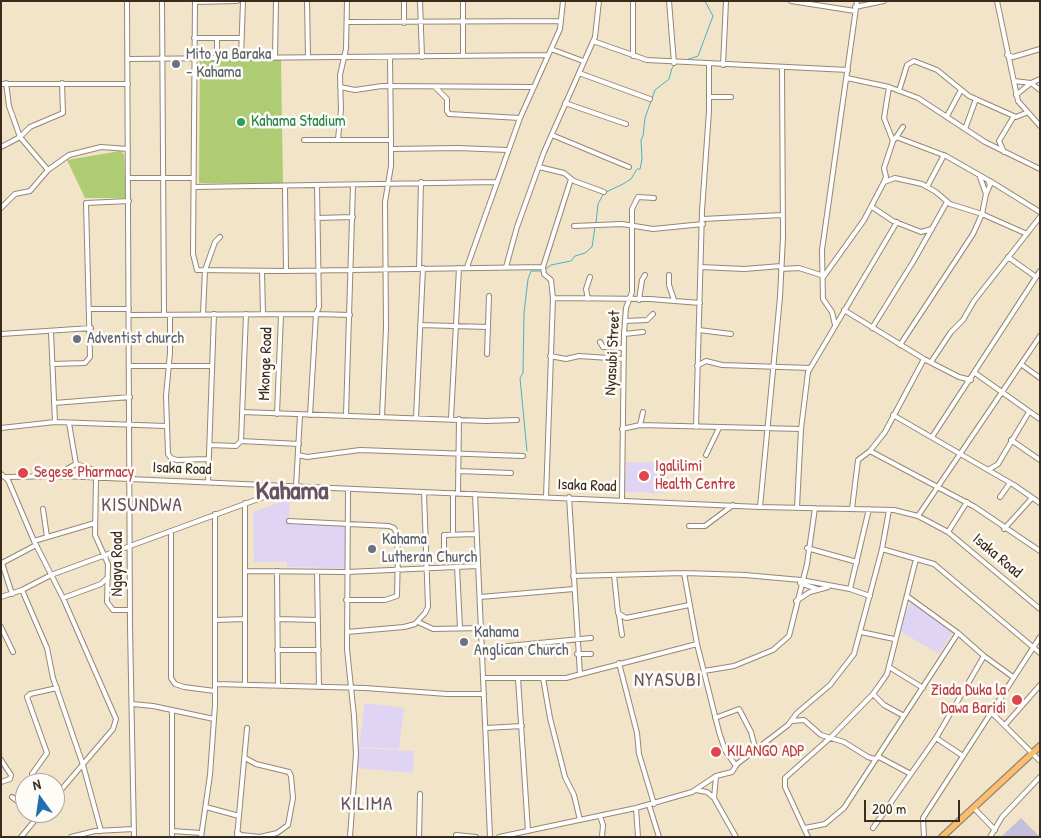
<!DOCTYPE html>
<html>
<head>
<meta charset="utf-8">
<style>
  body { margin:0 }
  #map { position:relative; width:1041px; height:838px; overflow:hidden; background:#f2e4c9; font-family:"Patrick Hand",sans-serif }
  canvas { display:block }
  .frame { position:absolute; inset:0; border:2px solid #3b2a1e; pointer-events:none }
  .north { position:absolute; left:15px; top:773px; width:50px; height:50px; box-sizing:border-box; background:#fdfcf7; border:1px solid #afa8a0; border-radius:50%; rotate:346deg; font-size:14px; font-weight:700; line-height:20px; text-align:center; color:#3b2a1e }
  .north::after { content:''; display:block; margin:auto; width:18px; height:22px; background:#1f6fb2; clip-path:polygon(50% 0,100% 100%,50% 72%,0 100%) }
  .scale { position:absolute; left:864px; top:800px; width:96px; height:22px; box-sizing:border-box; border:2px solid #3b2a1e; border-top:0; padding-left:6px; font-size:15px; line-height:18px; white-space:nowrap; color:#3b2a1e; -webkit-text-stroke:4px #fdfcf7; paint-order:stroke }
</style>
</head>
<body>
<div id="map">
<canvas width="1041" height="838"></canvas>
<div class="frame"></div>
<div class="north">N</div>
<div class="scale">200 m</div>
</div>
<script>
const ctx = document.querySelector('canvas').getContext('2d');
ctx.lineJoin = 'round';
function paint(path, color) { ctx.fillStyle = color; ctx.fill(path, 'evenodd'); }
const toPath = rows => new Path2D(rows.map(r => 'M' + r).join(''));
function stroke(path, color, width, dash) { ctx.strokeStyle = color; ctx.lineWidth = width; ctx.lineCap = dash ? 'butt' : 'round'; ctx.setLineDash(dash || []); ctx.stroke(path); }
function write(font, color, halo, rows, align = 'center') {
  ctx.font = font + ' "Patrick Hand",sans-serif'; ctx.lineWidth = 5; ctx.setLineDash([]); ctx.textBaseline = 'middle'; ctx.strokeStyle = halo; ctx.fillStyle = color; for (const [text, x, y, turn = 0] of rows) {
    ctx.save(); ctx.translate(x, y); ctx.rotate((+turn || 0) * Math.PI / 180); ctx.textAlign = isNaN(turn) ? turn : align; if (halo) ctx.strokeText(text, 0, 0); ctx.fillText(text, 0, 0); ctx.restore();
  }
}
paint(toPath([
  [626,462,664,463,663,493,627,492,625,489],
  [290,499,289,522,347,525,346,568,287,567,287,562,254,562,253,512],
  [911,601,954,631,939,654,898,630],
  [365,703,404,708,399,749,359,747],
  [358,748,414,751,413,773,356,768]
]), '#e0d4f4');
paint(toPath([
  [1021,818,1040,837,1001,837]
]), '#c4c0db');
paint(toPath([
  [200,60,281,60,283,184,199,183],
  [120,151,124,154,126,198,85,198,67,160]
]), '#adcc74');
stroke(toPath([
  [686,60,698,56,713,16,705,1],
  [596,223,598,204,604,193,623,184,631,179,637,169,640,169,642,159,641,140,643,136,645,118,655,90,669,79,672,68,677,63],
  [527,451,520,378,523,373,524,313,528,279,531,271,543,271,551,265,571,261,575,256,585,253,592,247,595,227]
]), '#46b4c1', 1);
const minor = toPath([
  [127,1,130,626,134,837],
  [162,1,164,315],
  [195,1,193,254,197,270,286,271,543,267,544,274,551,280,553,298,546,497],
  [307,1,308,57],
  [404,1,404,23],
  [420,1,422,57],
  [633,1,633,56],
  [669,1,674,63],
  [791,1,855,11],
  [997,1,1018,101,1040,126],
  [195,2,237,1],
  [855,7,884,1],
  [348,22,561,21],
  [194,38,241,38],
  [593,41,647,60,848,70],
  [551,49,583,61],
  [463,55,463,1],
  [1007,55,1013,57,1040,49],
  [217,57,217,39],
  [241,57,243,1],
  [275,57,276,1],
  [129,59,548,55],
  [723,65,726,1],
  [579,73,650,99],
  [847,78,889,87,918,98,985,142,1040,169],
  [1014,81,1031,83,1040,90],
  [6,83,9,106,20,137,48,170],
  [1,84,128,84],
  [340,87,355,90,382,86,533,87],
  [435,87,447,99,447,111,449,114,520,118],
  [899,91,907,65,914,61,937,70,969,96,1016,117,1026,113],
  [1016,95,1031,83,1040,79],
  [709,97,731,97],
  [565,103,626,124],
  [947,116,961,90],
  [965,129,976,99],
  [552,135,629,167],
  [896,137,946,156,988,180,990,185,986,194,982,214,973,234,900,345],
  [338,139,341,110,340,75,346,49,347,1],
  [895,139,903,127],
  [304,140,391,140],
  [1,147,20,137,30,127,63,113,62,83],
  [391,149,458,148,507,150],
  [1004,152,999,141,1014,116],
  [539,167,564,173,574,181,604,192],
  [980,177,986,194],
  [129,178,193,178],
  [990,181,1040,212],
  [884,182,895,178,922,184,936,192,950,204,982,214,1027,234],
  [194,187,496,182],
  [285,187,286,271],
  [927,187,944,155],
  [872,207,893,221,921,232,932,229],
  [1,208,15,194,30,191,48,170,69,155,101,147,128,149],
  [317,218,353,217],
  [703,219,782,215],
  [574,226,622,224,653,229,703,224],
  [1008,257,1036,277],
  [467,267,520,118,560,29,563,1],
  [506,267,517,227,544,152,595,37,599,1],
  [543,267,571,179],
  [701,267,744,269,781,266],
  [419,269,421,182],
  [781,269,799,268,824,276,864,220,884,182,886,177,884,168,893,141,884,118,889,87],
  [262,271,263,314],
  [669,275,669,285,674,300],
  [553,298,650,299,700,303],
  [588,299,586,289,590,277],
  [639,300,642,280,645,275],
  [90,309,129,309],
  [844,310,924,359,959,377,971,380],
  [203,314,205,270,215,242,220,237],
  [129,315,316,314,319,307,317,185],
  [170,315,170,353,166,396,168,454,171,458,177,460,208,459],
  [625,321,647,320,653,314],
  [420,325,488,327],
  [835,325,832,312,823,299,822,250,857,1],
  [872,328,913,262,947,202],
  [699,330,731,334],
  [51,332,55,422],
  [1,334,91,328],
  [624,334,643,332],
  [600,342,603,347,624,348],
  [487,354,489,296],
  [550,356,566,359,579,356,624,359],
  [931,362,951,332,963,320,974,301,1040,217],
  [52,364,85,363,90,357,86,203,129,201],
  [1022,365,1040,378],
  [129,366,212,366],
  [697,366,706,361,722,365,810,368],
  [975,373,1040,419],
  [54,403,130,397],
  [242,412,486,421,517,420],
  [277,414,281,315],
  [310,415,316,314,350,315],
  [346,415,353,185],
  [893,415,1014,485,1040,503],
  [382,417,386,328,385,202,391,166,391,140,390,57],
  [416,418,423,268],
  [451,418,459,268],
  [640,425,643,412],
  [696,427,702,211,709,111,709,64],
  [1,428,55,422,166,426],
  [622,429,640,425,801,429],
  [932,437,1040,271],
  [1011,440,1040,460],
  [241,441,299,444],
  [210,445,236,446,241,441,246,314],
  [870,451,975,507,1040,551],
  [298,455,307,457,360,450,523,456],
  [706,455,719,428],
  [76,464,94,470,102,477],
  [988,470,998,464,1029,412],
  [458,471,511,473],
  [1,474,8,480,34,541,63,598,116,719,113,729,55,797],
  [62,476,65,470,76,464,69,423],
  [6,477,62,476,760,507,894,510,918,516,948,532,1040,609],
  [96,478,95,535,108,564,107,602,113,610,130,610],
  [208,482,214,314],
  [296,487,300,415],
  [348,489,347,649,354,716,356,754,350,837],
  [458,493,459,419],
  [475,494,490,837],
  [569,497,580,674],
  [1000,497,1010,483],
  [622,500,624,334,626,308,632,292,632,209,638,197,654,198],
  [760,507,780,297,783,237,782,68],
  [797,507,801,429,808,372,897,222],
  [43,509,47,537],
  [852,509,858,460,870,451,885,432,924,359],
  [918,516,1040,336],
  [289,521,389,526,394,528,396,532,398,552,397,596,385,600,346,600],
  [689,526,705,526,733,505],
  [1004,529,1032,498],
  [171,531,171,678,175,684,184,687,215,691],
  [948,532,967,502],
  [453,533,453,493],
  [34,541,95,523],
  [444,548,444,535,476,534],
  [807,548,857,562],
  [882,549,934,564,1040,653],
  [457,567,460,628],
  [246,571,347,572,478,566],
  [277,571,278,685],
  [317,572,319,687],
  [684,573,697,644,719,732,725,750,736,766],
  [614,575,618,613,626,618,689,605],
  [573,576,684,573,745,575,801,580,850,589,870,596],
  [800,583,817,589],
  [850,589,869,509],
  [22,590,47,648,53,678,83,765,101,831],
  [12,594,2,563,36,545],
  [907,596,958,633,984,656,1013,677],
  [1,597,22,590,51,575,291,487],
  [480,597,574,589],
  [63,598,101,584,108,577],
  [796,601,810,592,828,587],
  [619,615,622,635],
  [277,619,318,620],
  [215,620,245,619],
  [418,622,433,629,481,628],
  [1,627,13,652],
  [347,632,404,627,415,624,425,613,428,607,424,492],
  [861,632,894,639],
  [277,650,319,650],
  [483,650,508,646,591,638],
  [577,654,591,654],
  [619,663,637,733,639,754,654,804],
  [889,667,923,688],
  [704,671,734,666,773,650,789,636,807,564,815,508],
  [484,678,566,678,697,644],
  [518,678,528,831],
  [543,678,550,718,565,777,574,795,580,820],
  [215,684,365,688,447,694,484,694],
  [245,685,245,503],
  [873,694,884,705,904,716],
  [132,704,153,706,214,719],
  [172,710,172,837],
  [991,712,1040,761],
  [715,718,739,709,751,732,756,751],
  [792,721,804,720,821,735,844,742,868,757,875,759,879,757,909,773],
  [1005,725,1040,685],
  [486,728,522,726],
  [936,738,963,756],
  [1,760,11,775,10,779,1,782],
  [32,774,47,753,27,697,30,694,57,688],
  [696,790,707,792,714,798,736,837],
  [12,797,25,807],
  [714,798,716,776],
  [649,805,659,837],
  [206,807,239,816],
  [636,808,638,837],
  [974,808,995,830],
  [600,816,603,825,602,837],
  [805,828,825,824,844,808,958,633],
  [873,828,936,738,984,656],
  [172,831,201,833],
  [237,832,241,835,260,837,277,833,288,825,293,798,291,776,289,772,256,764,245,758],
  [21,837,41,813],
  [71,837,95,831,134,829],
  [201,837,210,775,215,705,215,514],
  [237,837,247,728],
  [419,837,420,794],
  [456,837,456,835,476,837],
  [499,837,636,808,692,792,716,776,732,772,737,764,788,725,797,713,830,685,854,654,882,549,889,510],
  [808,837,785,787,785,778,831,737,873,694,883,680,887,674,916,559],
  [924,837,923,818,1040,637],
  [990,837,1002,817,1040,777]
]);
const highway = toPath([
  [942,837,1040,746]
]);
stroke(minor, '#968774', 6);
stroke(highway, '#968774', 8);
stroke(minor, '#fff', 4);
stroke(highway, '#f9bf6d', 5.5);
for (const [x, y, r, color] of [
  [176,64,5,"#6b7280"],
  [241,122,5,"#2e9e5b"],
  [77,339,5,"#6b7280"],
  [23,473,6,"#e0444e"],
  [644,476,6,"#e0444e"],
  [372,549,5,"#6b7280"],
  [464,642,5,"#6b7280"],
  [1017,700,6,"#e0444e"],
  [716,752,6,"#e0444e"]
]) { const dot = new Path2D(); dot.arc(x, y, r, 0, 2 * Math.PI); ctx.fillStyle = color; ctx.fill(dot); stroke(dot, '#fdfcf7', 2); }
write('16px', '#5b616d', '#fdfcf7', [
  ["Mito ya Baraka",186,55],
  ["- Kahama",186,73],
  ["Adventist church",87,339],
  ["Kahama",382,540],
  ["Lutheran Church",382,558],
  ["Kahama",474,633],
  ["Anglican Church",474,651]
], 'left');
write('16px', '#27864d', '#fdfcf7', [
  ["Kahama Stadium",251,122]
], 'left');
write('16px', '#3b2a1e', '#fdfcf7', [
  ["Nyasubi Street",613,353,-87],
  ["Mkonge Road",266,364,-88],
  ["Isaka Road",182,469,2],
  ["Isaka Road",587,486,2],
  ["Isaka Road",997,556,40],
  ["Ngaya Road",118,564,-90]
]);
write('16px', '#be3a42', '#fdfcf7', [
  ["Igalilimi",655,467],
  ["Health Centre",655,485],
  ["Segese Pharmacy",34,473],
  ["Ziada Duka la",1006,691,"right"],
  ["Dawa Baridi",1006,709,"right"],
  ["KILANGO ADP",727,752]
], 'left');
ctx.letterSpacing = '1px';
write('19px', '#685362', '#fdfcf7', [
  ["KISUNDWA",142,506],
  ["NYASUBI",668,681],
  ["KILIMA",367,805]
]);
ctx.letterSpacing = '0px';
write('bold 26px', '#685362', '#fdfcf7', [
  ["Kahama",292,492]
]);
</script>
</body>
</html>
